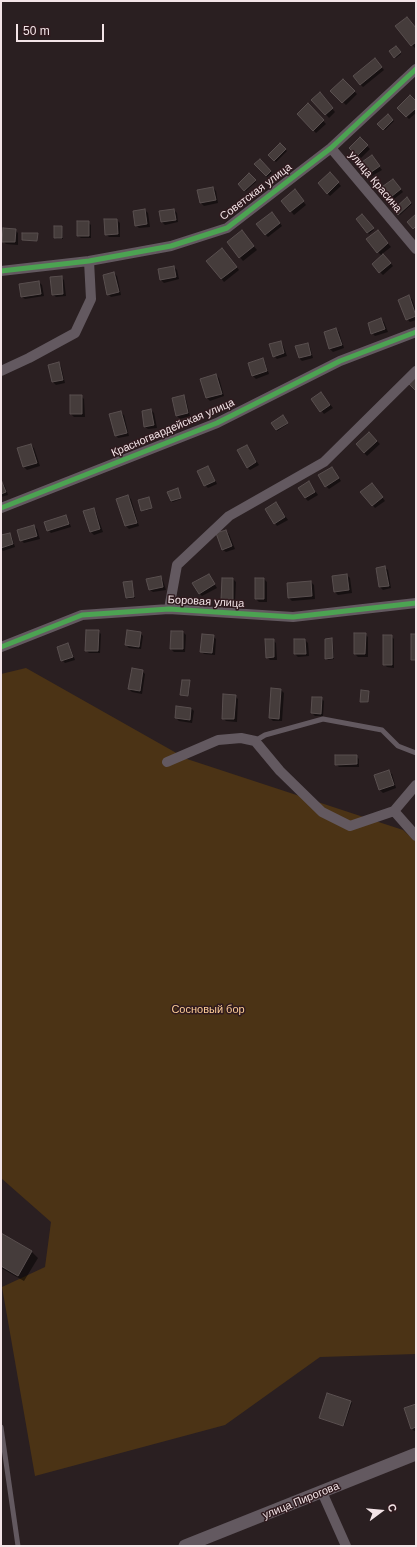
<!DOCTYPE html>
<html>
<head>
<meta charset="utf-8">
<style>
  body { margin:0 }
  #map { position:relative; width:417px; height:1547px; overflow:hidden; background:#2a1f21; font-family:Helvetica,sans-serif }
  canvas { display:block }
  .frame { position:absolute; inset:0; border:2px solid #f3e4e7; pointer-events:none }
  .north { position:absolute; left:361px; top:1491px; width:40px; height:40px; -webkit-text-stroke:3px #2f1a1e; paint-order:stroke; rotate:74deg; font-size:11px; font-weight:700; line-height:16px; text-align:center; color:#f3e4e7 }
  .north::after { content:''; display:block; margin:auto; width:14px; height:18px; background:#f3e4e7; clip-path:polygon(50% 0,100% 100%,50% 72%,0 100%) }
  .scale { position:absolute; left:16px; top:24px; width:88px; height:18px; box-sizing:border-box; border:2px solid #f3e4e7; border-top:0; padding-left:5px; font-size:12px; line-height:14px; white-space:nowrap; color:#f3e4e7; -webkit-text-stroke:3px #2f1a1e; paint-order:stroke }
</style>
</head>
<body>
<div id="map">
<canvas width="417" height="1547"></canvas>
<div class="frame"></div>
<div class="north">С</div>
<div class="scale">50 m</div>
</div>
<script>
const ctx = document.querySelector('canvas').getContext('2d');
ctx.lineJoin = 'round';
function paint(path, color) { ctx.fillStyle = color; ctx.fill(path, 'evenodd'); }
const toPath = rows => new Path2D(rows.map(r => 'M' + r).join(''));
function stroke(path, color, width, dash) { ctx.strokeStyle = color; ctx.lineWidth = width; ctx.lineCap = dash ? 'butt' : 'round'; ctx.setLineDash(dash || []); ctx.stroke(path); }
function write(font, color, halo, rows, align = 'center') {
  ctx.font = font + ' Helvetica,sans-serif'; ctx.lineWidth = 3; ctx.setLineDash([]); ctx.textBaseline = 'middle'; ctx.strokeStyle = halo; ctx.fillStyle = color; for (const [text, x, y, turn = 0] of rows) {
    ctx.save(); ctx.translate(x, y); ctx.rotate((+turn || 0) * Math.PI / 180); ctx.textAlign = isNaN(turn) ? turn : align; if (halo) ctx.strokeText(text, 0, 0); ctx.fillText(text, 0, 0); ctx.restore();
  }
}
paint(toPath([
  [26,668,187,759,403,830,416,842,416,1354,320,1357,225,1425,35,1476,2,1287,45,1267,51,1222,1,1178,1,674]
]), '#4b3315');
paint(toPath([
  [416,28,416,47,415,48,412,45],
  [395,47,401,54,396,58,390,51],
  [377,62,384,70,363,87,360,84],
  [343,80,357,94,346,105,332,91],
  [322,97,335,112,329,118,313,100],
  [416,102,416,113,409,119,398,108],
  [308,105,326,124,316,133,298,114],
  [388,115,394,121,385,130,378,124],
  [360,139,370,149,361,158,350,148],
  [280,144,287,151,276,162,269,155],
  [374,159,382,170,370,177,368,175],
  [260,160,272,173,267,177,256,164],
  [249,174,256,182,246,191,239,184],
  [333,177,341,186,330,196,327,193],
  [396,183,403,192,390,202,387,199],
  [213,188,216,191,218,203,204,206,201,203],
  [297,194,306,205,294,215,282,201],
  [407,199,412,204,400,215,395,210],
  [145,210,148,213,150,227,139,228,136,225],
  [174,210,177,213,178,222,165,225,162,222],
  [362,215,374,230,369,234,357,220],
  [275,216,282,226,268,237,265,234],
  [117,220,120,223,120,237,109,237,106,234],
  [88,222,91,225,91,238,81,238,78,236],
  [62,227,63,239,57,239,55,238],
  [15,230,18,233,18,245,6,244,3,241],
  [37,234,38,241,23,240],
  [380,234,391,247,382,254,393,266,383,275,380,272,382,256,378,252],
  [244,235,257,250,243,261,228,243],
  [225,252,239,270,224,282,208,261],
  [174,267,177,270,179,279,164,283,161,280],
  [114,273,117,276,121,295,111,297,108,294],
  [61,277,64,280,66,296,56,297,53,294],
  [39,282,42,285,44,296,25,299,22,297],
  [409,297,412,299,416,311,416,320,410,322,407,319],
  [381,319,384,322,388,332,375,336,372,333],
  [336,329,339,332,344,348,333,352,330,349,325,333],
  [280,342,283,345,287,356,277,359,274,356],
  [307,344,310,347,313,358,302,361,299,358],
  [262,359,265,362,269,374,256,379,253,376],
  [58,363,61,366,65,383,56,385,53,382,49,366],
  [216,375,219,378,224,396,210,401,207,398,202,379],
  [321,393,333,408,324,414,312,399],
  [81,396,84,399,85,417,74,417,71,414],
  [183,396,186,399,190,416,180,419,177,416],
  [151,410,154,413,157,428,148,429,145,427],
  [121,413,124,415,129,436,118,438,116,435],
  [284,417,288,424,277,431,272,423],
  [369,433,380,444,367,456,357,445],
  [31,445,34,448,40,466,27,470,24,467,19,449],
  [247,446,259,465,250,470,247,467],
  [208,467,210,470,217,484,208,488,205,485],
  [332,468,341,481,329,489,326,486],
  [309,482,318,495,308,501,305,498],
  [2,483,5,486,8,495,1,497,1,484],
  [374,487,385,501,375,508,362,492],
  [178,490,181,499,173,502,171,501],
  [128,496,131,499,139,526,129,529,126,526],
  [149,498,152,509,143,511,142,510],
  [276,503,288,520,277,526,275,523],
  [93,509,96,512,103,532,94,535,91,532,84,511],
  [66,516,68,519,71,527,51,533,48,530],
  [34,526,37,529,40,539,24,543,21,540],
  [226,531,229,534,235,549,226,552,223,550,218,534],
  [9,534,12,537,15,547,3,551,1,549,1,536],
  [385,568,388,570,391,588,383,590,380,587],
  [209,575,217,588,202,596,199,593],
  [347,575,350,578,352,593,338,595,335,592],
  [160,577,163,580,166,590,153,592,150,590],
  [233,579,236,582,235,602,225,602,222,599],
  [264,579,267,582,267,602,259,602,256,599],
  [131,582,135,598,128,599,127,598],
  [311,582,314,585,315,599,292,601,289,598],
  [98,631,101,634,100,653,89,653,86,650],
  [183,632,186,635,185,652,174,652,171,649],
  [140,633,143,636,141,649,129,648,126,645],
  [365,634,368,637,368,657,358,657,355,654],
  [213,636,216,639,215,655,204,654,201,651],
  [391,636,394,639,394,668,387,667,384,664],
  [332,639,333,641,334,659,328,660,326,658,326,640],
  [273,640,276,643,277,660,270,660,267,657],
  [305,640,308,643,309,656,298,657,295,654],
  [67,644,70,647,75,660,65,663,62,660],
  [142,671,145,674,142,694,132,692,129,689],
  [189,681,190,683,189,696,183,696,181,695],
  [281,690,284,693,282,721,273,721,270,718],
  [368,692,369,693,368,703,362,702,361,701],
  [235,696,238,699,237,722,226,721,223,718],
  [321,698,324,701,323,716,315,716,312,713],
  [191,708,194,711,192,723,179,721,176,718],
  [356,756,359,759,359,767,339,767,336,764],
  [389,772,392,774,396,788,383,793,380,790],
  [1,1234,32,1252,38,1258,24,1281,1,1268],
  [351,1402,352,1403,344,1426,321,1418],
  [416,1405,416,1431,414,1431,412,1428]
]), '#0007');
const building = toPath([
  [407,17,416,28,416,42,411,46,395,26,407,17],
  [396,46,401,52,394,58,389,51,396,46],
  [375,58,382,67,360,85,353,76,375,58],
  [343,79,355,91,342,103,330,91,343,79],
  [320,92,333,108,325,115,311,100,320,92],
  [410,95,416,101,416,108,406,117,397,108,410,95],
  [308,103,324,120,313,131,297,114,308,103],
  [388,114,393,120,383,130,377,124,388,114],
  [360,137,368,145,357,156,349,148,360,137],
  [280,143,286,149,274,161,268,155,280,143],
  [372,155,380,166,367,175,359,164,372,155],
  [260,159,271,171,266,176,254,164,260,159],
  [330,172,339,182,327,194,318,183,330,172],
  [249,173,256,180,244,191,238,184,249,173],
  [393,179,401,189,387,200,379,189,393,179],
  [213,187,216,200,200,203,197,190,213,187],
  [295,189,304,201,290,212,281,201,295,189],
  [407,197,411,203,398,215,393,210,407,197],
  [145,209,147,224,135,226,133,211,145,209],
  [174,209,176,220,161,222,159,211,174,209],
  [272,212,280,223,265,235,256,224,272,212],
  [362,214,374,228,367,233,356,219,362,214],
  [416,214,416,226,413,229,407,222,416,214],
  [104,219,117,219,118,234,105,235,104,219],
  [77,221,89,221,89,236,77,236,77,221],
  [54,226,62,226,62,238,54,238,54,226],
  [3,228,16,229,15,242,2,242,3,228],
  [242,230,254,246,239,258,227,242,242,230],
  [378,230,388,243,377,253,366,239,378,230],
  [22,233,38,233,37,241,22,240,22,233],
  [222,248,237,267,221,279,206,261,222,248],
  [383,254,391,263,379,273,372,264,383,254],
  [174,266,176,277,160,280,158,269,174,266],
  [114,272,119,292,107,295,103,275,114,272],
  [62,276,63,294,52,295,50,277,62,276],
  [39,281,41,294,21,297,19,284,39,281],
  [409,295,416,316,406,320,398,300,409,295],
  [381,318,385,329,371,334,368,323,381,318],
  [336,328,342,345,329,349,324,332,336,328],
  [281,341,284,353,273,357,269,344,281,341],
  [308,343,311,355,299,358,295,346,308,343],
  [263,358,267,371,252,376,248,363,263,358],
  [59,362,63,380,52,382,48,365,59,362],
  [216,374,222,394,206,398,200,379,216,374],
  [416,376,416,391,408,383,416,376],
  [321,392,330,405,320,412,311,399,321,392],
  [70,395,82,395,82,414,70,414,70,395],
  [184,395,188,413,176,416,172,398,184,395],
  [151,409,154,425,144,427,142,411,151,409],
  [121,411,127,433,115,436,109,414,121,411],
  [283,415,288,423,276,430,271,423,283,415],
  [369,432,377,441,364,453,356,444,369,432],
  [31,444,37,463,23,467,17,448,31,444],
  [247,445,256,462,247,468,237,450,247,445],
  [208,466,215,481,204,486,197,471,208,466],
  [332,467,339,478,325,487,318,475,332,467],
  [309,481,315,492,305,498,298,488,309,481],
  [2,482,6,492,1,494,1,483,2,482],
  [372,483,383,497,372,506,360,492,372,483],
  [178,488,181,498,171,501,167,492,178,488],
  [128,495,137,523,125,526,116,499,128,495],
  [149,497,152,508,141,511,138,500,149,497],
  [276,502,285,517,274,524,265,509,276,502],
  [94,508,100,529,90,532,83,511,94,508],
  [66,515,69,524,47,531,44,522,66,515],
  [34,525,37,536,20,541,17,530,34,525],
  [226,530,232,546,222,550,216,533,226,530],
  [10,533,13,544,1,548,1,535,10,533],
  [385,566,389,586,379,587,376,568,385,566],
  [209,574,215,584,199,594,192,583,209,574],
  [347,574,349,590,334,592,332,576,347,574],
  [161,576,163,587,149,590,146,579,161,576],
  [222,578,233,578,233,600,221,600,222,578],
  [255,578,264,578,264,599,255,599,255,578],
  [132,581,134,597,126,598,123,582,132,581],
  [311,581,312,596,288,598,287,583,311,581],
  [86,630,99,630,98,651,85,651,86,630],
  [127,630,141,632,139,647,125,645,127,630],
  [171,631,183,631,183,649,170,649,171,631],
  [354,633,366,633,365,654,354,654,354,633],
  [202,634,214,635,212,653,200,652,202,634],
  [411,634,416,634,416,660,411,660,411,634],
  [383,635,392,635,392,665,383,665,383,635],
  [332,638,333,658,325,659,325,639,332,638],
  [265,639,274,639,274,657,266,658,265,639],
  [294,639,305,639,306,654,294,654,294,639],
  [68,643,73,657,61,661,57,647,68,643],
  [132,668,143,670,140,691,128,689,132,668],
  [182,680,190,680,188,696,180,695,182,680],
  [271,688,281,689,279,719,269,718,271,688],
  [361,690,369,691,368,702,360,702,361,690],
  [223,694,236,695,234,719,222,719,223,694],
  [312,697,322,697,321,714,311,713,312,697],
  [176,706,191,708,190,720,175,718,176,706],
  [335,755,357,755,357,764,335,765,335,755],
  [389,770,394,785,379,790,374,775,389,770],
  [1,1233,32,1251,18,1276,1,1266,1,1233],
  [327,1393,351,1401,343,1426,319,1418,327,1393],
  [416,1404,416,1427,411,1429,404,1408,416,1404]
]);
paint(building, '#453c3b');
stroke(building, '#594f4f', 1);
stroke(toPath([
  [255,741,265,735,323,719,382,730,398,746,416,753],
  [1,1427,18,1546]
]), '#635960', 5);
stroke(toPath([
  [331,148,416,249],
  [1,271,89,261,171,246,227,228,331,148,416,69],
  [1,371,29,358,75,333,91,299,89,261],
  [1,508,217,423,340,361,416,332],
  [169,609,177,565,229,516,324,462,416,371],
  [1,647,82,615,169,609,293,617,416,603],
  [167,762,218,740,241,738,255,741,280,771,322,812,350,826,394,811,416,785],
  [394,811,416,836],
  [322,1492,346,1546]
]), '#635960', 10);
stroke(toPath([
  [185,1546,416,1454]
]), '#635960', 13);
stroke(toPath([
  [1,271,89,261,171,246,227,228,331,148,416,69],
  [1,508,217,423,340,361,416,332],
  [1,647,82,615,169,609,293,617,416,603]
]), '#4ca352', 5);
write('11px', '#f3e4e7', '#2f1a1e', [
  ["улица Красина",375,182,50],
  ["Советская улица",256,192,-37],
  ["Красногвардейская улица",173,428,-23],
  ["Боровая улица",206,602,3],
  ["улица Пирогова",301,1501,-22]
]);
write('11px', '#fdcd97', '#2f1a1e', [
  ["Сосновый бор",208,1010]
]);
</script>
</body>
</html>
